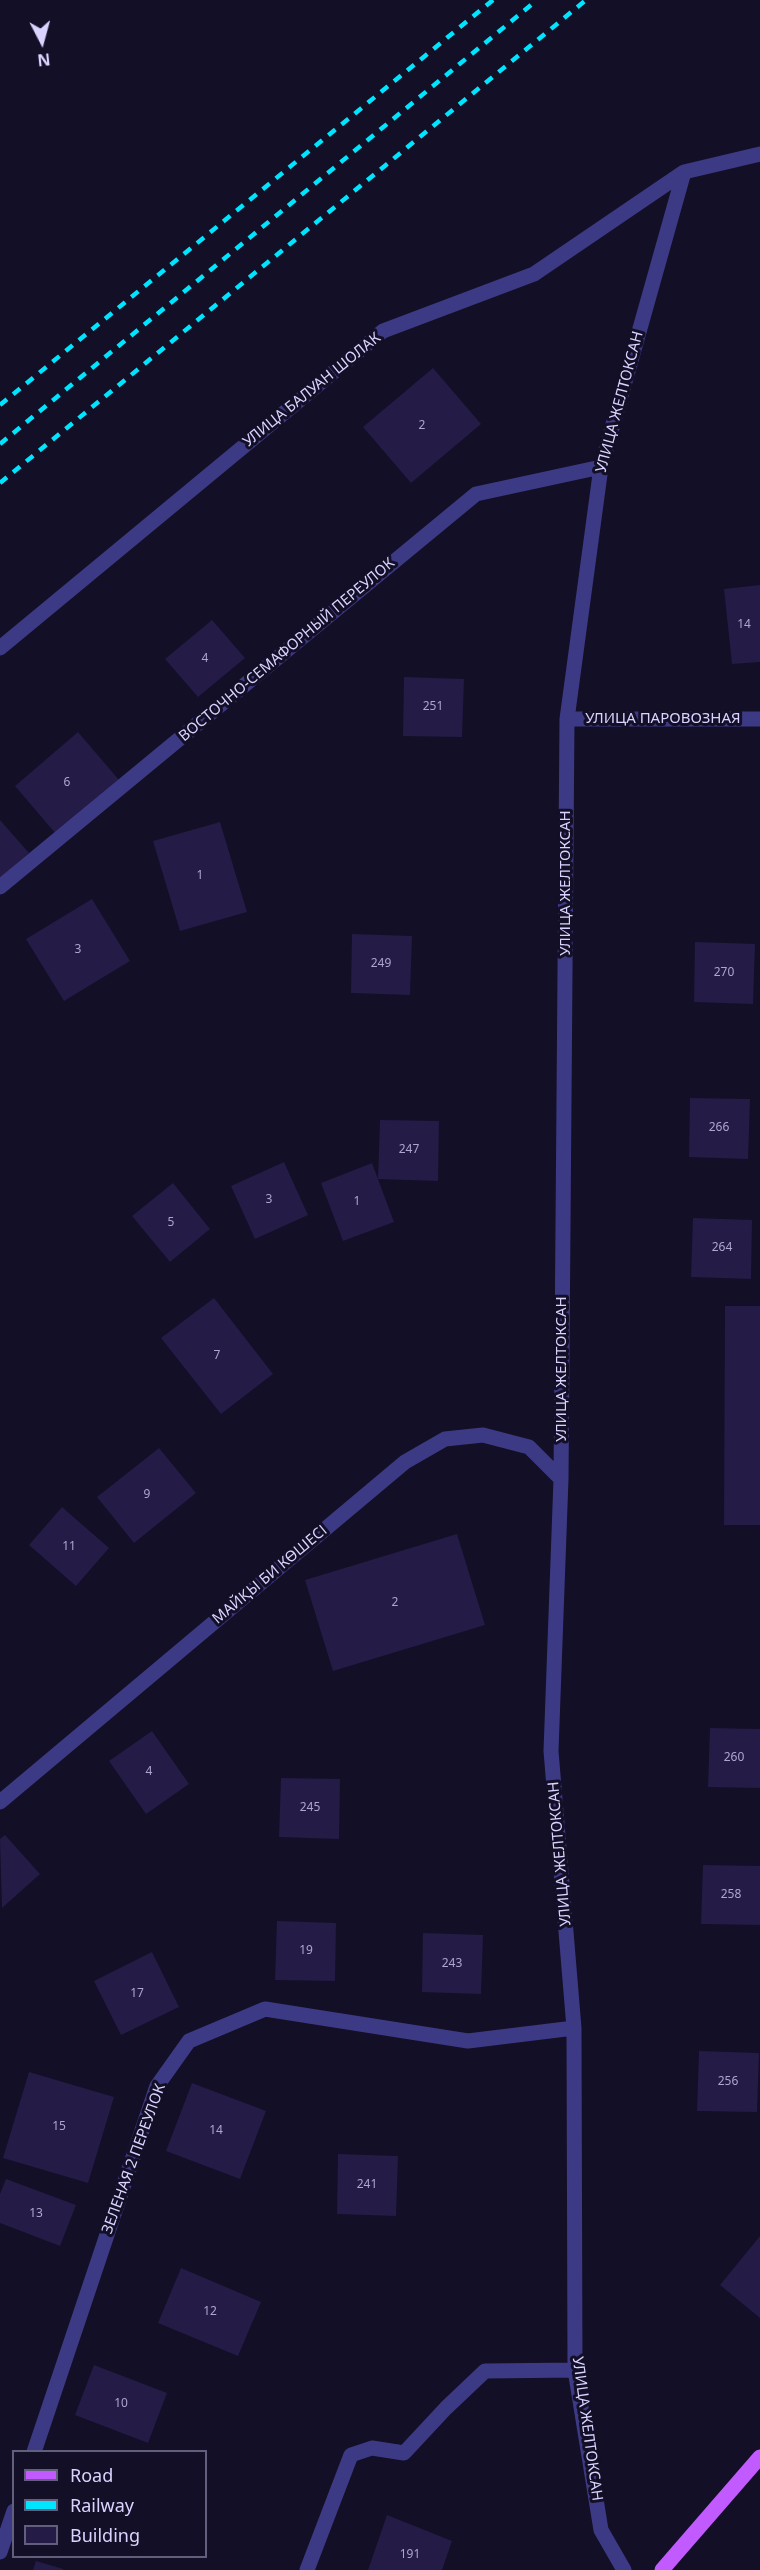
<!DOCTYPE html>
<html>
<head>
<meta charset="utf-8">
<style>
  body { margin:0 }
  #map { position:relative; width:760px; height:2570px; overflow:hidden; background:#130f26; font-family:"Noto Sans",sans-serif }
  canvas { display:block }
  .legend { position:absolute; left:12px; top:2450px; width:195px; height:108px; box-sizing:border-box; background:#130f26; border:2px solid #625e7d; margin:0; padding:8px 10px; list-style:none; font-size:18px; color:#d9d4ff }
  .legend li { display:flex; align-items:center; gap:12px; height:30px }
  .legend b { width:30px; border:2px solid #625e7d }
  .north { position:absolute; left:12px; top:12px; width:60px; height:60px; -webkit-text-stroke:4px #130f26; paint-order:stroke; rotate:174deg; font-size:16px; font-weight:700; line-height:24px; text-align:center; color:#d9d4ff }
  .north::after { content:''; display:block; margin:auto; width:21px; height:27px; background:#d9d4ff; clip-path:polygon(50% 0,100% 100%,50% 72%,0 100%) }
</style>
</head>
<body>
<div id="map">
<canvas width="760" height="2570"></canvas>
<ul class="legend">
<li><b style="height:8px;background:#c25bff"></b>Road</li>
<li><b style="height:8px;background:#00e5ff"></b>Railway</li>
<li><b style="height:16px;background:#241b47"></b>Building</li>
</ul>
<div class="north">N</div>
</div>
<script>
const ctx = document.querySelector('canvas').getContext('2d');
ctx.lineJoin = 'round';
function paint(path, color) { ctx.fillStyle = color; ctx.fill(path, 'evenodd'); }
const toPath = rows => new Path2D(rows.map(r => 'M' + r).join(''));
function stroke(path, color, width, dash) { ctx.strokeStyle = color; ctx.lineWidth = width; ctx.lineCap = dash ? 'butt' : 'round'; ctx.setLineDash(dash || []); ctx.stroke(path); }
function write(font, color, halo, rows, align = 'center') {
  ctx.font = font + ' "Noto Sans",sans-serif'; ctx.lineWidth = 6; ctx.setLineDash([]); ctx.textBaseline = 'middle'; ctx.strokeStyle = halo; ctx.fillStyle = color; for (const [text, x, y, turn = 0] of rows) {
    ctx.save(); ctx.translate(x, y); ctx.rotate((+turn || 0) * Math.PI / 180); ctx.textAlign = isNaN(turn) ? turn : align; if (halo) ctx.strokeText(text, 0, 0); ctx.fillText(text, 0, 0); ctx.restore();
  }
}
paint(toPath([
  [433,368,481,424,411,483,363,427],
  [760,585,760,662,732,664,724,589],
  [212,620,245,658,198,697,165,659],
  [404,677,464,679,462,737,403,736],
  [78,732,119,780,56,834,15,786],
  [0,820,29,853,0,878],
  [220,822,247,912,180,931,153,841],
  [92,899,130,961,64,1001,26,939],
  [352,934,412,936,410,995,351,993],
  [695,942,755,944,753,1004,694,1002],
  [690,1098,750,1099,748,1159,689,1157],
  [380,1120,439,1121,438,1181,378,1179],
  [284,1162,308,1215,255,1239,231,1186],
  [372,1163,394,1222,343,1241,321,1183],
  [173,1183,210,1229,170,1262,132,1216],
  [693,1218,752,1220,751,1279,691,1277],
  [214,1298,273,1374,221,1414,161,1338],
  [725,1306,760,1306,760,1525,724,1525],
  [159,1448,196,1493,134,1543,97,1497],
  [62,1507,109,1548,76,1586,29,1545],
  [457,1534,485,1625,333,1671,305,1580],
  [710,1728,760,1729,760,1788,708,1787],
  [152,1731,189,1784,146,1814,109,1761],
  [281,1778,340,1779,339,1839,279,1837],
  [5,1835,40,1874,2,1908,0,1839],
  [703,1865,760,1866,760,1925,701,1924],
  [277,1921,336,1923,335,1981,275,1980],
  [423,1933,483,1935,481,1994,422,1992],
  [152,1952,179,2007,121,2035,94,1981],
  [699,2051,759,2053,757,2112,697,2111],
  [29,2072,114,2097,88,2183,3,2158],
  [192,2083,266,2111,240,2179,166,2151],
  [338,2154,398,2156,396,2216,337,2214],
  [6,2179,76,2205,60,2246,0,2223,0,2194],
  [760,2236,760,2318,720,2285],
  [181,2268,261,2302,238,2356,158,2323],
  [94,2365,167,2393,148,2443,75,2415],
  [387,2515,452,2541,442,2570,368,2570],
  [36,2561,63,2569,63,2570,33,2570]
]), '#241b47');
stroke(toPath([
  [0,648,383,331,534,274,684,172,760,154],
  [567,719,760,719],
  [0,887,476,494,601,467],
  [0,1802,405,1462,445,1439,483,1435,529,1447,561,1479],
  [34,2452,157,2086,189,2041,265,2009,468,2041,574,2028],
  [0,2552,14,2511],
  [307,2570,351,2455,372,2448,404,2453,446,2408,485,2371,575,2370],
  [624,2570,601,2530,575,2370,574,2028,551,1751,561,1479,567,719,601,467,684,172]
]), '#3d3a85', 15);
stroke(toPath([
  [662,2570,760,2457]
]), '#c25bff', 15);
stroke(toPath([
  [0,405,493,0],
  [0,444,537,0],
  [0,483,586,0]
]), '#00e5ff', 4.5, [9, 8]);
write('12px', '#aca6d1', null, [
  ["2",422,426],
  ["14",744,625],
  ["4",205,659],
  ["251",433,707],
  ["6",67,783],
  ["1",200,876],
  ["3",78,950],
  ["249",381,964],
  ["270",724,973],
  ["266",719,1128],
  ["247",409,1150],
  ["3",269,1200],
  ["1",357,1202],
  ["5",171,1223],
  ["264",722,1248],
  ["7",217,1356],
  ["9",147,1495],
  ["11",69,1547],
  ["2",395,1603],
  ["260",734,1758],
  ["4",149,1772],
  ["245",310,1808],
  ["258",731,1895],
  ["19",306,1951],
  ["243",452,1964],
  ["17",137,1994],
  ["256",728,2082],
  ["15",59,2127],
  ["14",216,2131],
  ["241",367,2185],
  ["13",36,2214],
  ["12",210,2312],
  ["10",121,2404],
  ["191",410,2555]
]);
write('15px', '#d9d4ff', '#130f26', [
  ["УЛИЦА БАЛУАН ШОЛАК",312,390,-39],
  ["УЛИЦА ЖЕЛТОКСАН",620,402,-75],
  ["ВОСТОЧНО-СЕМАФОРНЫЙ ПЕРЕУЛОК",287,650,-40],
  ["УЛИЦА ПАРОВОЗНАЯ",663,719],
  ["УЛИЦА ЖЕЛТОКСАН",566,883,-90],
  ["УЛИЦА ЖЕЛТОКСАН",562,1369,-90],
  ["МАЙҚЫ БИ КӨШЕСІ",270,1575,-40],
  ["УЛИЦА ЖЕЛТОКСАН",560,1854,-95],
  ["ЗЕЛЕНАЯ 2 ПЕРЕУЛОК",134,2159,-70],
  ["УЛИЦА ЖЕЛТОКСАН",587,2429,82]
]);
</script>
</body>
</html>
